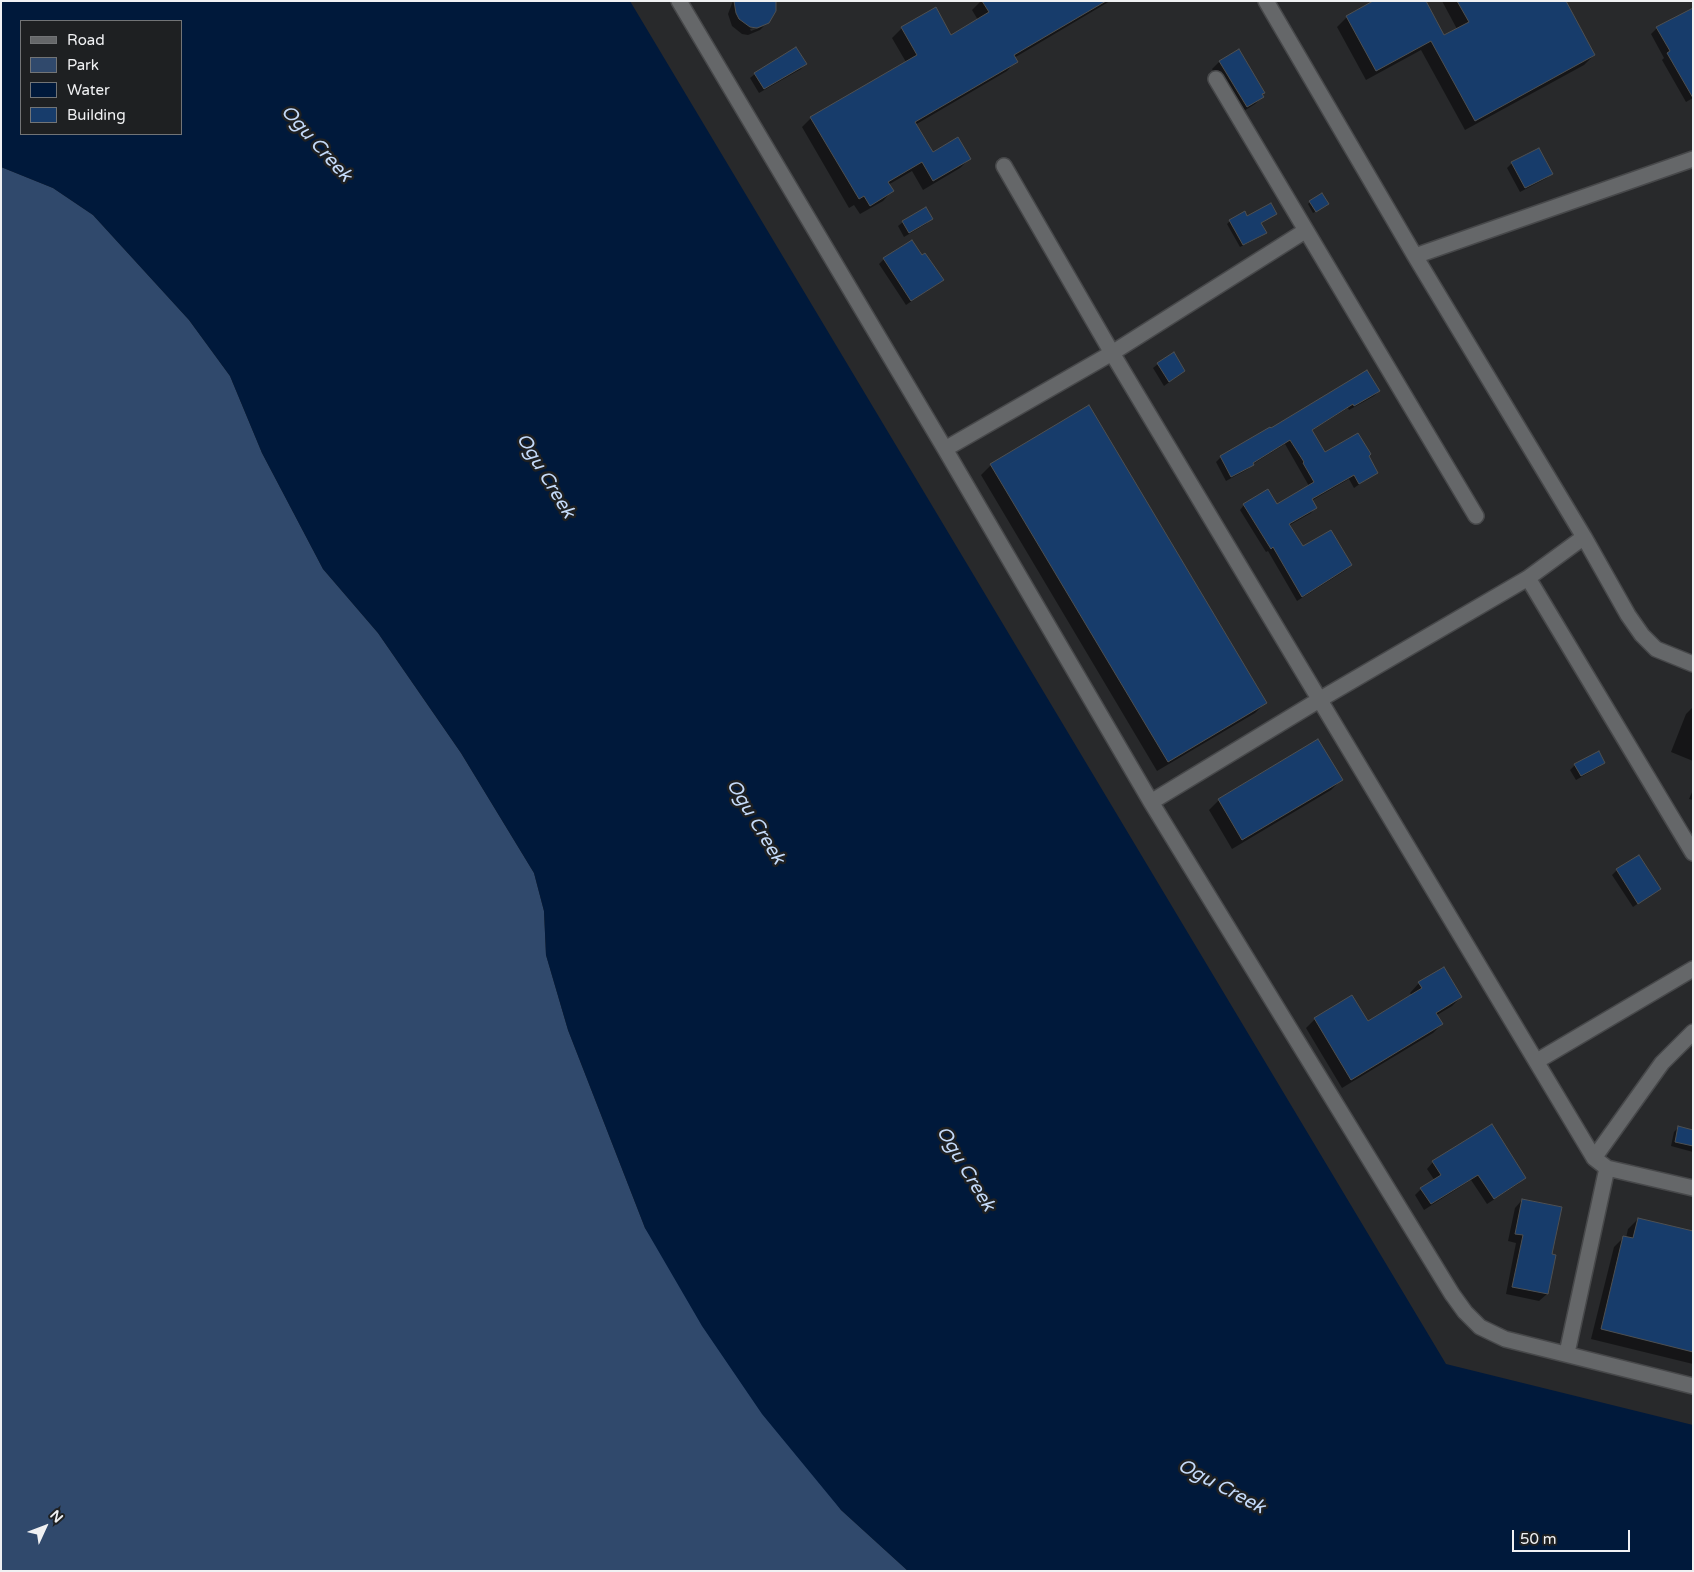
<!DOCTYPE html>
<html>
<head>
<meta charset="utf-8">
<style>
  body { margin:0 }
  #map { position:relative; width:1694px; height:1572px; overflow:hidden; background:#28292b; font-family:"Varela Round",sans-serif }
  canvas { display:block }
  .frame { position:absolute; inset:0; border:2px solid #f0f1f3; pointer-events:none }
  .legend { position:absolute; left:20px; top:20px; width:162px; height:115px; box-sizing:border-box; background:#1e2022; border:1px solid #727476; margin:0; padding:6px 9px; list-style:none; font-size:15px; color:#f0f1f3 }
  .legend li { display:flex; align-items:center; gap:10px; height:25px }
  .legend b { width:25px; border:1px solid #727476 }
  .north { position:absolute; left:20px; top:1502px; width:50px; height:50px; -webkit-text-stroke:4px #1e2022; paint-order:stroke; rotate:47deg; font-size:14px; font-weight:700; line-height:20px; text-align:center; color:#f0f1f3 }
  .north::after { content:''; display:block; margin:auto; width:18px; height:22px; background:#f0f1f3; clip-path:polygon(50% 0,100% 100%,50% 72%,0 100%) }
  .scale { position:absolute; left:1512px; top:1530px; width:118px; height:22px; box-sizing:border-box; border:2px solid #f0f1f3; border-top:0; padding-left:6px; font-size:15px; line-height:18px; white-space:nowrap; color:#f0f1f3; -webkit-text-stroke:4px #1e2022; paint-order:stroke }
</style>
</head>
<body>
<div id="map">
<canvas width="1694" height="1572"></canvas>
<div class="frame"></div>
<ul class="legend">
<li><b style="height:6px;background:#656769"></b>Road</li>
<li><b style="height:14px;background:#30496c"></b>Park</li>
<li><b style="height:14px;background:#00193b"></b>Water</li>
<li><b style="height:14px;background:#173c6b"></b>Building</li>
</ul>
<div class="north">N</div>
<div class="scale">50 m</div>
</div>
<script>
const ctx = document.querySelector('canvas').getContext('2d');
ctx.lineJoin = 'round';
function paint(path, color) { ctx.fillStyle = color; ctx.fill(path, 'evenodd'); }
const toPath = rows => new Path2D(rows.map(r => 'M' + r).join(''));
function stroke(path, color, width, dash) { ctx.strokeStyle = color; ctx.lineWidth = width; ctx.lineCap = dash ? 'butt' : 'round'; ctx.setLineDash(dash || []); ctx.stroke(path); }
function write(font, color, halo, rows, align = 'center') {
  ctx.font = font + ' "Varela Round",sans-serif'; ctx.lineWidth = 5; ctx.setLineDash([]); ctx.textBaseline = 'middle'; ctx.strokeStyle = halo; ctx.fillStyle = color; for (const [text, x, y, turn = 0] of rows) {
    ctx.save(); ctx.translate(x, y); ctx.rotate((+turn || 0) * Math.PI / 180); ctx.textAlign = isNaN(turn) ? turn : align; if (halo) ctx.strokeText(text, 0, 0); ctx.fillText(text, 0, 0); ctx.restore();
  }
}
paint(toPath([
  [1,167,53,188,93,215,189,320,230,376,262,453,323,569,378,633,461,753,534,873,544,911,546,955,568,1030,645,1228,841,1510,908,1571,1,1571]
]), '#30496c');
paint(toPath([
  [1,1,630,1,1446,1364,1693,1425,1693,1571,908,1571,841,1510,762,1414,702,1326,645,1228,568,1030,546,955,544,911,534,873,461,753,378,633,323,569,262,453,230,376,189,320,93,215,53,188,1,167],
  [21,21,181,21,181,134,21,134]
]), '#00193b');
paint(toPath([
  [733,1,773,1,768,22,766,24,766,23,750,29,751,31,764,26,760,30,748,35,742,34,732,26,728,14],
  [981,1,1110,1,1014,58,1016,61,1007,71,915,125,932,153,969,159,960,168,923,190,912,171,888,185,892,191,883,201,860,214,854,205,849,208,802,127,811,118,906,62,892,38,902,28,951,36,978,20,972,10],
  [1376,1,1444,36,1457,29,1442,1,1564,1,1594,55,1584,65,1465,130,1421,50,1366,80,1337,27,1347,17],
  [1693,15,1693,98,1686,102,1662,60,1664,58,1651,34,1657,28],
  [1239,51,1262,97,1255,104,1239,114,1212,69,1219,62],
  [805,64,801,69,759,93,750,78,755,74],
  [1538,149,1551,173,1547,178,1520,192,1507,168,1512,163],
  [1310,202,1325,206,1313,213,1308,204],
  [1275,214,1260,224,1265,233,1262,236,1240,247,1227,224,1230,221],
  [931,219,926,224,904,237,898,226,903,222],
  [921,257,942,280,906,305,879,264,884,259],
  [1158,364,1184,371,1164,386,1153,368],
  [1379,391,1374,396,1349,410,1348,408,1311,431,1325,454,1367,456,1377,472,1354,488,1349,479,1311,501,1315,508,1311,513,1288,526,1302,548,1351,565,1346,570,1297,601,1268,551,1266,552,1240,510,1244,505,1276,505,1309,486,1285,444,1253,464,1248,469,1226,481,1216,462,1221,457],
  [1088,407,1265,703,1255,713,1157,771,981,475,991,465],
  [1693,707,1693,761,1671,752,1686,714],
  [1603,763,1599,767,1576,780,1570,770,1575,765],
  [1341,780,1331,790,1232,849,1209,810,1219,800],
  [1693,790,1693,800,1689,799],
  [1617,870,1659,889,1633,907,1612,875],
  [1443,968,1461,997,1452,1006,1437,1015,1442,1024,1433,1033,1342,1088,1306,1028,1315,1019,1367,1022,1412,996,1410,993,1419,983],
  [1678,1128,1693,1131,1693,1152,1671,1146,1674,1132],
  [1433,1162,1525,1178,1518,1184,1487,1204,1471,1180,1424,1210,1415,1195,1421,1189,1435,1181,1427,1169],
  [1522,1200,1550,1255,1555,1256,1547,1294,1539,1301,1506,1294,1516,1243,1508,1241,1515,1208],
  [1638,1219,1693,1233,1693,1364,1591,1339,1614,1247,1624,1237,1626,1238,1628,1229]
]), '#0007');
const building = toPath([
  [734,1,776,1,776,11,769,23,757,28,750,27,739,19,736,13,734,1],
  [982,1,1106,1,1014,55,1018,62,915,122,933,152,958,137,971,159,933,181,922,162,888,182,894,191,870,206,864,196,859,199,810,117,917,55,901,27,936,7,951,35,989,12,982,1],
  [1373,1,1426,1,1444,35,1469,22,1457,1,1566,1,1595,55,1475,121,1431,41,1376,71,1346,16,1373,1],
  [1693,8,1693,98,1667,53,1670,51,1656,27,1693,8],
  [796,47,807,64,764,89,754,73,796,47],
  [1239,49,1265,93,1262,94,1264,97,1247,107,1219,61,1239,49],
  [1539,148,1553,174,1525,188,1511,162,1539,148],
  [1322,193,1329,204,1316,212,1309,201,1322,193],
  [1271,203,1277,214,1261,223,1267,233,1243,245,1229,220,1245,211,1247,216,1271,203],
  [926,207,933,219,909,233,902,221,926,207],
  [912,240,922,255,925,253,944,280,911,301,883,258,912,240],
  [1174,352,1185,371,1169,382,1157,363,1174,352],
  [1367,370,1380,391,1354,406,1353,404,1312,430,1325,452,1358,433,1371,454,1369,456,1378,473,1359,484,1354,475,1312,499,1317,508,1289,524,1303,546,1331,530,1352,565,1302,597,1273,547,1271,549,1243,504,1268,489,1277,504,1314,482,1303,463,1304,462,1290,440,1253,463,1254,465,1231,477,1220,456,1270,427,1271,428,1367,370],
  [1089,405,1267,703,1168,762,990,464,1089,405],
  [1318,739,1343,780,1242,840,1218,799,1318,739],
  [1599,751,1605,763,1581,776,1574,764,1599,751],
  [1639,855,1661,889,1638,904,1616,869,1639,855],
  [1444,967,1462,997,1436,1013,1443,1024,1351,1080,1314,1018,1352,995,1368,1021,1422,988,1418,982,1444,967],
  [1492,1124,1526,1178,1494,1199,1478,1175,1431,1204,1420,1188,1441,1175,1432,1161,1492,1124],
  [1678,1126,1693,1130,1693,1146,1675,1142,1678,1126],
  [1522,1199,1562,1207,1552,1254,1556,1255,1548,1294,1512,1287,1523,1235,1515,1234,1522,1199],
  [1638,1218,1693,1231,1693,1352,1601,1329,1623,1236,1633,1238,1638,1218]
]);
paint(building, '#173c6b');
stroke(building, '#4e5052', 1);
const minor = toPath([
  [679,1,945,449,1151,802,1452,1294,1465,1312,1480,1327,1505,1339,1693,1386],
  [1266,1,1415,256,1584,537,1628,615,1642,635,1656,649,1693,664],
  [1216,79,1476,516],
  [1004,166,1112,353,1594,1158,1607,1168,1693,1188],
  [1415,256,1693,159],
  [945,449,1112,353,1305,231],
  [1528,578,1693,853],
  [1151,802,1319,700,1528,578,1584,537],
  [1537,1061,1693,969],
  [1594,1158,1662,1063,1693,1032],
  [1567,1353,1607,1168]
]);
stroke(minor, '#47484a', 18);
stroke(minor, '#656769', 15);
write('italic 19px', '#c4daf9', '#1e2022', [
  ["Ogu Creek",316,144,48],
  ["Ogu Creek",545,476,59],
  ["Ogu Creek",755,822,59],
  ["Ogu Creek",965,1169,59],
  ["Ogu Creek",1221,1487,28]
]);
</script>
</body>
</html>
